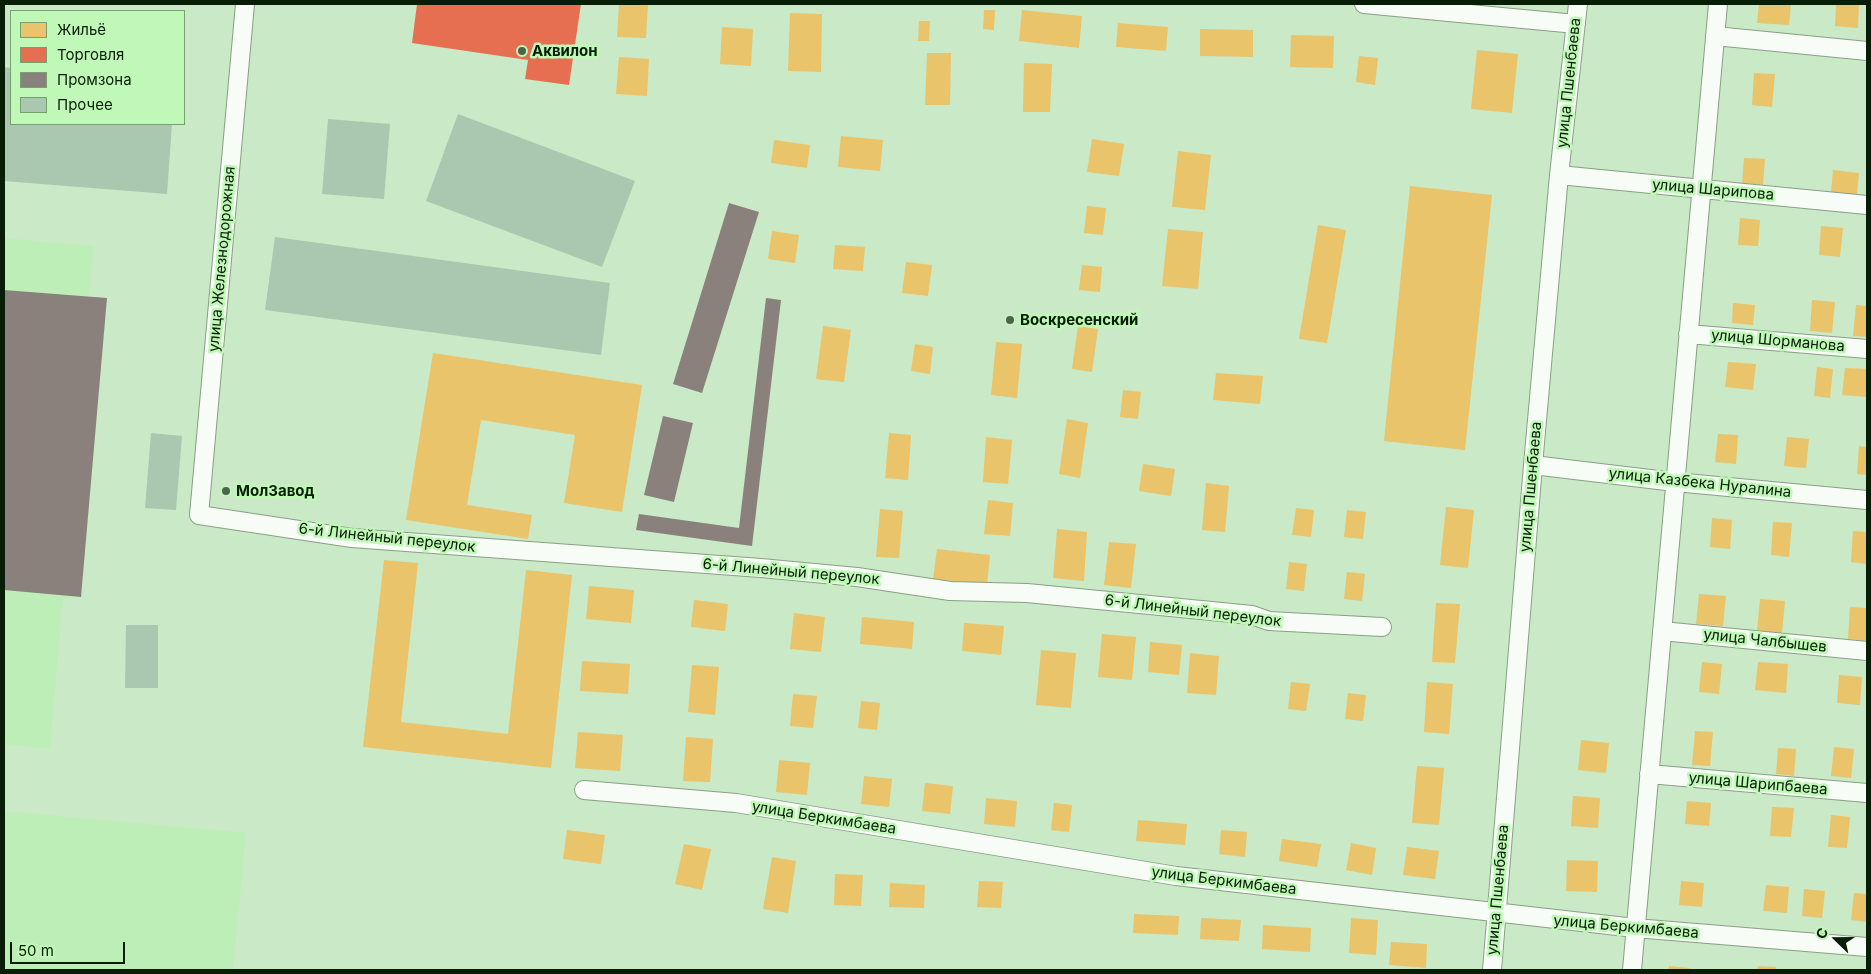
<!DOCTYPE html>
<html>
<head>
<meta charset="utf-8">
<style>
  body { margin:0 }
  #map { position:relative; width:1871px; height:974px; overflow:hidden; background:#cae9c6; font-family:Inter,sans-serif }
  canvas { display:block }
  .frame { position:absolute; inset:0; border:5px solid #081d05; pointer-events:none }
  .legend { position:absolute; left:10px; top:10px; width:175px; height:115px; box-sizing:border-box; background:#c0f8b7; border:1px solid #76a070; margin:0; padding:6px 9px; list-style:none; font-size:15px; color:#081d05 }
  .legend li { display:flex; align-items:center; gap:10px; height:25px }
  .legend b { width:25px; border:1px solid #76a070 }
  .north { position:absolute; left:1811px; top:914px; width:50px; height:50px; -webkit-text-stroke:4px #c0f8b7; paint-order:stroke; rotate:292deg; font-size:14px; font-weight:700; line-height:20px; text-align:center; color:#081d05 }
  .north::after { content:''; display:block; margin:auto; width:18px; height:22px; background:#081d05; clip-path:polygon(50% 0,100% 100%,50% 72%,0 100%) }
  .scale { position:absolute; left:10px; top:942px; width:115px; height:22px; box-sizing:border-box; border:2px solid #081d05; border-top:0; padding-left:6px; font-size:15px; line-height:18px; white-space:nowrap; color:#081d05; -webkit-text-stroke:4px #c0f8b7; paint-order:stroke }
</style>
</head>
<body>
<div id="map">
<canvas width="1871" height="974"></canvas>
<div class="frame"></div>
<ul class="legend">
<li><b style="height:14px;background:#e9c46a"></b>Жильё</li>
<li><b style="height:14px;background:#e76f51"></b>Торговля</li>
<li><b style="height:14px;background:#8a817c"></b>Промзона</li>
<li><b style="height:14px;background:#aac8b0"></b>Прочее</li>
</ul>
<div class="north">С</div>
<div class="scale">50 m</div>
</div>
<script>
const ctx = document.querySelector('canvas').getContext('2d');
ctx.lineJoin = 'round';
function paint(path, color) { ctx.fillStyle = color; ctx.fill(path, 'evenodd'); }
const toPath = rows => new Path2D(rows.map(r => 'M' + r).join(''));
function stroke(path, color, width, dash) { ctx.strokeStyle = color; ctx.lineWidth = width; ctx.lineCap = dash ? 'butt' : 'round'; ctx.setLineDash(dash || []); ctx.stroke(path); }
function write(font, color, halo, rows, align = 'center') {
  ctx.font = font + ' Inter,sans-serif'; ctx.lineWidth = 5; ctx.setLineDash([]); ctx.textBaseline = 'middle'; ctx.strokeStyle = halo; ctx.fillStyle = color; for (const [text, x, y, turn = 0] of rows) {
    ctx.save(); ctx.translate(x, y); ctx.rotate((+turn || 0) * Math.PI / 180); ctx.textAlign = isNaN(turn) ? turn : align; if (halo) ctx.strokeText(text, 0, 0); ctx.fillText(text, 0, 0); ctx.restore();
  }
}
paint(toPath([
  [4,238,94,246,78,403,94,405,75,599,63,598,50,749,4,744],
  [4,811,246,833,233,970,4,970]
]), '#beeeb7');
paint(toPath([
  [619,4,648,4,646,38,617,37],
  [1759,4,1791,4,1789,25,1757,23],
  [1836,4,1859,4,1858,28,1835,26],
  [984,10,995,10,994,30,983,29],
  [1022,10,1082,16,1079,48,1019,41],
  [790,13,822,14,821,72,788,71],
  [919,21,930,21,929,41,918,41],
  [1118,23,1168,27,1166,51,1116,47],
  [722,27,753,29,751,66,720,64],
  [1200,29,1253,30,1253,57,1200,56],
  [1291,35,1334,36,1333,68,1290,67],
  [1477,50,1518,54,1512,113,1471,109],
  [927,53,951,53,950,105,925,105],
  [1359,56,1378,58,1375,85,1356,82],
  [619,57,649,59,647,96,616,94],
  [1024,63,1052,64,1050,112,1023,112],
  [1754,73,1775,74,1772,107,1752,105],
  [841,136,883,140,880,171,838,167],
  [1092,139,1124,144,1119,176,1087,172],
  [774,140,810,145,807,168,771,163],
  [1178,151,1211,155,1205,210,1172,207],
  [1744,158,1765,159,1763,185,1742,183],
  [1833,170,1859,173,1857,195,1831,193],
  [1410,186,1492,195,1465,450,1384,441],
  [1087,206,1106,208,1103,235,1084,233],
  [1740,218,1760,220,1758,246,1738,245],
  [1318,225,1346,230,1327,343,1299,339],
  [1821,226,1843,228,1840,257,1819,255],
  [1168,229,1203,232,1198,289,1162,286],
  [772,231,799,235,795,263,768,259],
  [835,245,865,247,863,271,833,269],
  [906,262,932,265,928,296,902,293],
  [1082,265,1102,267,1100,292,1079,290],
  [1812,300,1835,302,1832,333,1810,331],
  [1733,303,1755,305,1753,325,1732,323],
  [1856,305,1867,306,1867,337,1853,336],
  [823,326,851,330,844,382,816,379],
  [1078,326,1098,329,1092,372,1072,369],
  [996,342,1022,344,1017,398,991,395],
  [915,344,933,347,930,374,911,371],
  [433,353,642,385,622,512,564,503,575,435,481,420,467,505,532,515,528,539,406,520],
  [1728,362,1756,364,1753,390,1725,387],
  [1817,367,1833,369,1830,398,1814,396],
  [1845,368,1867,369,1867,397,1842,395],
  [1216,373,1263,376,1260,404,1213,400],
  [1123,390,1141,392,1138,419,1120,417],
  [1067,419,1088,423,1080,478,1059,474],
  [889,433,911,435,908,480,885,478],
  [1718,434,1738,435,1736,464,1715,462],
  [986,437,1012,440,1008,484,983,482],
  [1787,437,1809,439,1806,468,1784,466],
  [1859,446,1867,447,1867,475,1857,474],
  [1143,464,1175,469,1171,496,1139,491],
  [1206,483,1229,486,1225,532,1202,530],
  [988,500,1013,503,1010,536,984,534],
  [1446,507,1474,510,1468,568,1440,565],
  [1296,508,1314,510,1311,537,1292,535],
  [880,509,903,511,899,558,876,557],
  [1347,510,1366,512,1363,539,1344,537],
  [1712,518,1732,520,1730,549,1710,547],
  [1773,522,1792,523,1789,557,1771,555],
  [1057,529,1087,532,1084,581,1053,578],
  [1853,531,1867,532,1867,564,1851,562],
  [1109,542,1136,544,1131,588,1104,585],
  [937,549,990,555,987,585,933,579],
  [384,560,418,563,401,722,508,734,526,570,572,575,551,768,363,747],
  [1289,562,1307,564,1304,591,1286,589],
  [1347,572,1365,574,1362,601,1344,599],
  [589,586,634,590,631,623,586,619],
  [1699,594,1726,596,1723,626,1696,624],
  [1760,599,1785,601,1782,633,1757,631],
  [694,600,728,604,725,631,691,627],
  [1436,603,1460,604,1455,663,1432,662],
  [1850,607,1867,608,1867,641,1848,639],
  [794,613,825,617,821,652,790,649],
  [862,617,914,622,912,649,860,644],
  [964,623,1004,626,1001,655,962,651],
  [1102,634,1136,637,1132,680,1098,677],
  [1150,642,1182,645,1179,675,1148,672],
  [1041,650,1076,653,1071,708,1036,705],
  [1190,653,1219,656,1216,695,1187,693],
  [582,661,630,664,628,694,580,691],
  [1702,662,1722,664,1719,694,1699,692],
  [1758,662,1788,664,1786,693,1755,690],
  [692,665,719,667,715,715,688,712],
  [1839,675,1862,677,1860,705,1837,703],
  [1291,682,1310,684,1306,711,1288,709],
  [1427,682,1453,684,1449,734,1424,732],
  [1348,693,1366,695,1363,721,1345,719],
  [793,694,817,696,813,728,790,726],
  [861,701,880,703,877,730,858,728],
  [1695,731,1713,732,1710,766,1692,765],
  [578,732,623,735,620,771,575,768],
  [686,737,713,739,710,782,683,781],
  [1581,740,1609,743,1606,773,1578,770],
  [1834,747,1854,749,1851,778,1831,776],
  [1778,748,1796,749,1794,776,1776,774],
  [779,760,810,763,807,795,776,792],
  [1417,766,1444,768,1439,825,1412,823],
  [864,776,892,779,889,807,861,804],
  [925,783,953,786,950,814,922,811],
  [1573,796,1600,798,1598,828,1571,826],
  [986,798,1017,801,1015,827,984,824],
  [1687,801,1711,803,1709,826,1685,824],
  [1054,803,1072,805,1069,832,1051,830],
  [1772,807,1794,808,1791,837,1770,836],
  [1831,815,1850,817,1847,848,1828,847],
  [1138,820,1187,824,1185,845,1136,841],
  [567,830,605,835,601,864,563,859],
  [1221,830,1247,832,1245,857,1219,854],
  [1282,839,1321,844,1317,867,1279,861],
  [1351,843,1376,848,1372,875,1346,870],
  [684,844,711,849,702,890,675,884],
  [1407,847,1439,851,1435,879,1403,875],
  [772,857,796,861,788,913,763,909],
  [1567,860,1598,861,1597,892,1566,891],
  [835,874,863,875,861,906,834,905],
  [979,881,1003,882,1001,908,977,907],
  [1681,881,1704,883,1702,907,1679,905],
  [890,883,925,885,924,908,889,907],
  [1766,885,1789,887,1787,913,1763,911],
  [1804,889,1825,891,1822,918,1802,916],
  [1854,893,1867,894,1867,922,1851,920],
  [1134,914,1179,916,1178,935,1133,933],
  [1201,918,1241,920,1239,941,1200,939],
  [1351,918,1378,920,1376,955,1349,953],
  [1263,925,1311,928,1310,952,1262,949],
  [1391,942,1427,944,1426,968,1389,965],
  [1669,966,1690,968,1690,970,1668,970],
  [1758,966,1776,967,1776,970,1757,970]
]), '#e9c46a');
paint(toPath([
  [417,4,581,4,569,85,525,79,528,60,412,43]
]), '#e76f51');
paint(toPath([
  [729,203,759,212,702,393,673,384],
  [4,290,107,298,81,597,4,590],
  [766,298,781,300,752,546,636,530,639,514,739,528],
  [663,416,693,423,674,502,644,495]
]), '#8a817c');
paint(toPath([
  [4,67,11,68,11,124,172,124,167,194,4,181],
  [458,114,635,181,602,267,426,201],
  [328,119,390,124,384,199,322,194],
  [275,237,610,283,601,355,265,310],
  [151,433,182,436,176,510,145,508],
  [126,625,158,625,158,688,125,688]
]), '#aac8b0');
const minor = toPath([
  [245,4,199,515,352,538,761,568,857,577,950,591,1027,593,1252,615,1269,621,1382,627],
  [1364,4,1576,24],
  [1715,36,1867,51],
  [1559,175,1867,205],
  [1688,334,1867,349],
  [1533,465,1675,482,1867,500],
  [1662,631,1867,651],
  [1649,774,1867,793],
  [584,790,736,803,1176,876,1635,928,1867,947],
  [1492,970,1533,465,1559,175,1578,4],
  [1632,970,1718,4]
]);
stroke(minor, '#89a085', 20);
stroke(minor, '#f7fcf6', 18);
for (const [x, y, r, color] of [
  [522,51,5,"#4c6449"],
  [1010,320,5,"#4c6449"],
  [226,491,5,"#4c6449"]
]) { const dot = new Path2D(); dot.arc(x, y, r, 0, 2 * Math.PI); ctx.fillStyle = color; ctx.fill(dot); stroke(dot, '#c0f8b7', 2); }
write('bold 15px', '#081d05', '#c0f8b7', [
  ["Аквилон",532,51],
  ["Воскресенский",1020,320],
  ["МолЗавод",236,491]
], 'left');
write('15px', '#081d05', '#c0f8b7', [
  ["улица Пшенбаева",1569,83,-84],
  ["улица Шарипова",1713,190,5],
  ["улица Железнодорожная",222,259,-85],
  ["улица Шорманова",1778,341,5],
  ["улица Казбека Нуралина",1700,483,6],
  ["улица Пшенбаева",1531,487,-85],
  ["6-й Линейный переулок",387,538,6],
  ["6-й Линейный переулок",791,572,5],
  ["6-й Линейный переулок",1193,611,7],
  ["улица Чалбышев",1765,641,6],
  ["улица Шарипбаева",1758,784,5],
  ["улица Беркимбаева",824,818,9],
  ["улица Беркимбаева",1224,881,7],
  ["улица Пшенбаева",1498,890,-85],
  ["улица Беркимбаева",1626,927,5]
]);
</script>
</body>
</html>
